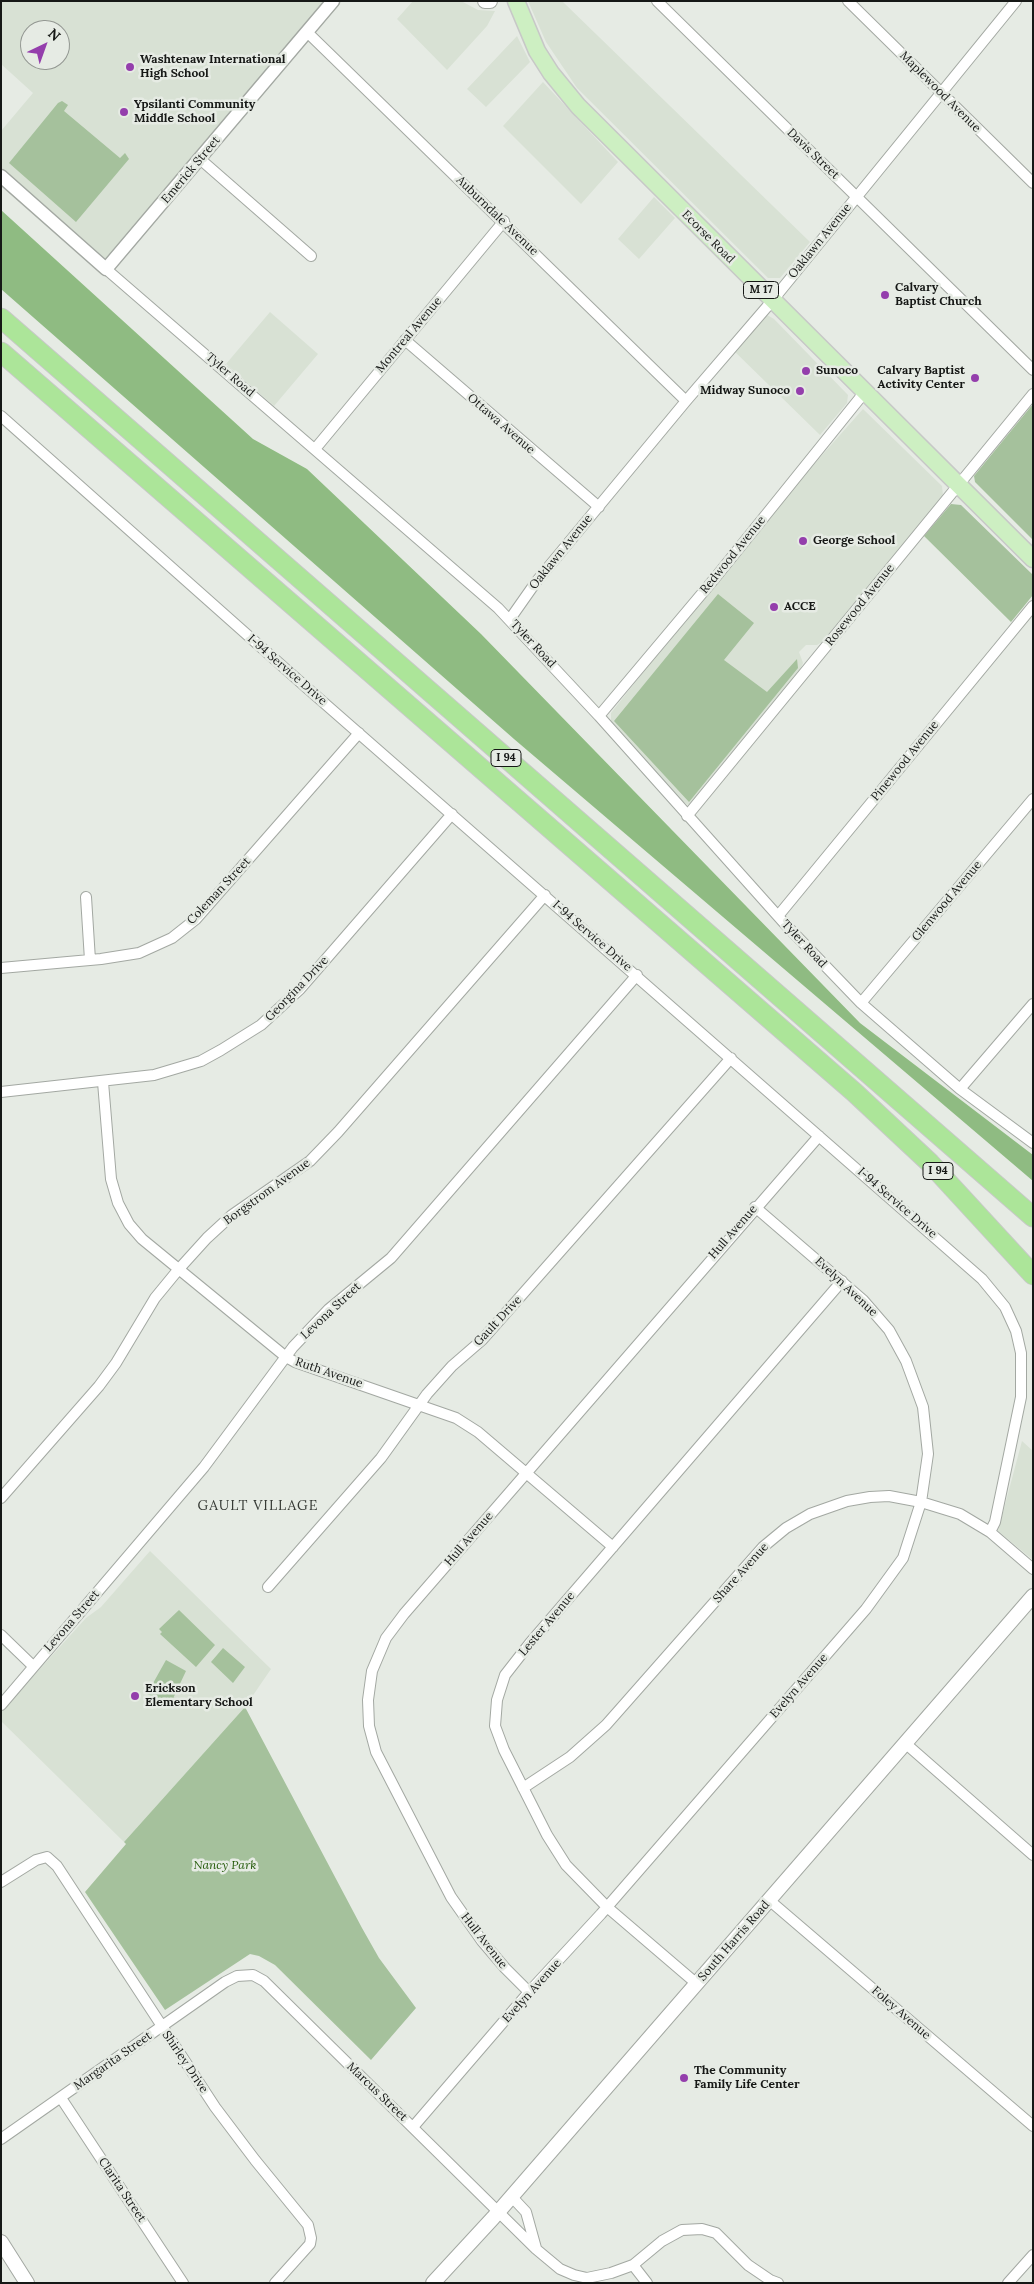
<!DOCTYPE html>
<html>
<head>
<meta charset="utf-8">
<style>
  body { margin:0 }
  #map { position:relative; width:1034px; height:2284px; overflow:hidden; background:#e6ebe4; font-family:Lora,serif }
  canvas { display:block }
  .frame { position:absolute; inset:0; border:2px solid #161816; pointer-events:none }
  .north { position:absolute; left:20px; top:20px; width:50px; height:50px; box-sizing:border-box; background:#e6ebe4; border:1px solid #939792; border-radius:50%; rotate:42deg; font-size:14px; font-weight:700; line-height:20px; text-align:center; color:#161816 }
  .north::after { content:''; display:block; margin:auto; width:18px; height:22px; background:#943eac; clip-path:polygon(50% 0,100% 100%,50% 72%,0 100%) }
</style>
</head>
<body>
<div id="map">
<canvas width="1034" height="2284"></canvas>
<div class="frame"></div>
<div class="north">N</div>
</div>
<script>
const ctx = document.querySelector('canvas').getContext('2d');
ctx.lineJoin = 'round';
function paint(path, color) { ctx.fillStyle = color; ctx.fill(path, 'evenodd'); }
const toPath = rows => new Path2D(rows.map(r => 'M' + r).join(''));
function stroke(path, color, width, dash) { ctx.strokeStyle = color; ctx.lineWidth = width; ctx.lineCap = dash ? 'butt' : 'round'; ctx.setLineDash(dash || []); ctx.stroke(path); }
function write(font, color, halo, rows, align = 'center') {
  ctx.font = font + ' Lora,serif'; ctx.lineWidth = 5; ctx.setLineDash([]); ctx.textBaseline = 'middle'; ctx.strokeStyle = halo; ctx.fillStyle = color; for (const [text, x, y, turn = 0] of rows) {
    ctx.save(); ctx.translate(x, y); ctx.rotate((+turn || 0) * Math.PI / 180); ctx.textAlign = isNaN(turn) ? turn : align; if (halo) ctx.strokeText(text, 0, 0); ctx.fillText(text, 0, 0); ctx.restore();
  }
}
paint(toPath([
  [1,1,326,1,106,259,1,167,1,131,33,93,1,64],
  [30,30,60,30,60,60,30,60],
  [413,1,461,1,478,10,495,11,487,26,447,70,397,19],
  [528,1,562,1,810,242,780,278,768,278,577,88,546,42],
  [517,36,530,62,486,107,467,89],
  [543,82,618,162,581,204,503,126],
  [654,197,675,218,639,259,618,239],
  [270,312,318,354,274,406,226,364],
  [767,315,774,319,848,395,847,403,820,435,732,349,762,317],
  [863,409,942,486,943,496,825,640,817,645,806,645,799,652,803,663,800,670,692,804,688,805,682,801,611,722,611,713,667,642,729,570,792,489],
  [1022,1441,1033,1451,1033,1560,998,1531],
  [150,1551,271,1669,245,1707,124,1842,1,1721,1,1712,86,1618,101,1607]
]), '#d8e1d4');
paint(toPath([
  [62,101,68,105,64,111,120,158,125,153,129,159,76,222,9,163,58,103],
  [1033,404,1033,538,1032,539,975,482,974,476],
  [951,504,961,505,1033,575,1033,595,1011,622,924,536],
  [718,594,754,623,724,660,767,692,797,659,798,668,689,802,614,721],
  [179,1610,215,1645,196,1667,160,1634,162,1632,159,1629],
  [223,1648,245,1667,233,1683,211,1662],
  [166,1660,186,1671,170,1705,147,1694],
  [245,1707,362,1928,379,1958,416,2008,371,2060,275,1965,259,1956,250,1954,165,2010,85,1892,126,1844,124,1842]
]), '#a5c19c');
paint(toPath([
  [1,210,253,439,307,469,481,634,860,1023,1033,1155,1033,1181,514,739,1,289]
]), '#8fbb82');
const minor = toPath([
  [657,1,1033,370],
  [848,1,1033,183],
  [307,32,686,401],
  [200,159,311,256],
  [106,269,498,608,599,716,785,924,861,1003,960,1089,1033,1143],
  [405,340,599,507],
  [1,416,307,688,982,1279,1005,1307,1016,1331,1021,1353,1021,1397,995,1522,990,1532],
  [315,449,504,221],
  [510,619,536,582,686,401,772,301,1016,1],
  [599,716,715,578,864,393],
  [687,816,1033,394],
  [86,897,90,960],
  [778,916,1033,606],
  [1,968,101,959,139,953,172,938,196,919,359,733],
  [861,1003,1033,799],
  [103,1082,111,1179,118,1203,129,1224,142,1239,286,1357,295,1362,456,1418,478,1432,613,1547],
  [960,1089,1033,1004],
  [1,1092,154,1075,201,1061,221,1050,261,1025,300,989,452,814],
  [1,1498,99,1386,116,1363,155,1298,178,1270,207,1238,232,1215,310,1161,338,1132,545,895],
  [268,1587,381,1458,427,1394,452,1366,482,1340,731,1058],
  [1,1635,33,1666],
  [1,1705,204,1467,293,1347,329,1309,391,1258,637,975],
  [905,1743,1033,1855],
  [523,1788,570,1757,606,1725,763,1547,786,1528,810,1514,847,1501,870,1497,889,1496,921,1502,960,1514,990,1532,1033,1569],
  [1,1882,36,1860,47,1857,57,1866,215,2107,255,2160,308,2225,311,2238,310,2244,275,2283],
  [769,1900,1033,2126],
  [697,1984,607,1907,566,1865,547,1835,504,1750,495,1726,497,1700,505,1675,530,1643,842,1281],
  [529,1992,505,1968,482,1941,451,1897,376,1752,369,1726,368,1700,372,1671,386,1638,404,1614,819,1136],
  [61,2098,183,2283],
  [413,2127,529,1992,601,1914,866,1609,903,1558,921,1502,928,1454,923,1407,906,1361,889,1330,863,1300,755,1207],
  [1,2139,225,1982,237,1976,253,1975,264,1981,536,2249,560,2269,574,2275,587,2278,611,2273,633,2265,662,2241,682,2230,702,2229,716,2233,748,2265,770,2280,778,2283],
  [511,2196,526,2212,536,2248],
  [633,2265,647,2283],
  [1008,2283,1033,2255]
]);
const tertiary = toPath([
  [1,176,106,269,333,1]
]);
const secondary = toPath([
  [485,1,490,1],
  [1,2242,27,2283],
  [433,2283,493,2218,1033,1596]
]);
const primary = toPath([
  [516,1,537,51,551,73,578,106,1033,559]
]);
const motorway = toPath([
  [1,318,1033,1217],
  [1,352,854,1092,930,1163,1033,1275]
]);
stroke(minor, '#a3a8a2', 12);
stroke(tertiary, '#a3a8a2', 15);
stroke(secondary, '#a3a8a2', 16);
stroke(primary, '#c7c8c7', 19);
stroke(motorway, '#c7c8c7', 21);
stroke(minor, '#fff', 10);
stroke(tertiary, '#fff', 12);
stroke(secondary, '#fff', 14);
stroke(primary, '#cdefc2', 16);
stroke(motorway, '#ace599', 19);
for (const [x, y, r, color] of [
  [130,67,5,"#943eac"],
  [124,112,5,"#943eac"],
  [885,295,5,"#943eac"],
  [806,371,5,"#943eac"],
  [975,378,5,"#943eac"],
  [800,391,5,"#943eac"],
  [803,541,5,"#943eac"],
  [774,607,5,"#943eac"],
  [135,1696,5,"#943eac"],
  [684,2078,5,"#943eac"]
]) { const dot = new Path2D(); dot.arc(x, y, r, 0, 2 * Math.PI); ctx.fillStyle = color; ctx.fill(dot); stroke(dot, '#e6ebe4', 2); }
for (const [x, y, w] of [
  [761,290,35],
  [506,758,30],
  [938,1171,30]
]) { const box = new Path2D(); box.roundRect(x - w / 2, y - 8.5, w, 17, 4); ctx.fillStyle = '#e6ebe4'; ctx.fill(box); stroke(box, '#161816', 1); }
write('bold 11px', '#161816', null, [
  ["M 17",761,290],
  ["I 94",506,758],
  ["I 94",938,1171]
]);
write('bold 12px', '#161816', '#e6ebe4', [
  ["Washtenaw International",140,60],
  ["High School",140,74],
  ["Ypsilanti Community",134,105],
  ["Middle School",134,119],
  ["Calvary",895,288],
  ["Baptist Church",895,302],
  ["Sunoco",816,371],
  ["Calvary Baptist",965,371,"right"],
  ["Activity Center",965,385,"right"],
  ["Midway Sunoco",790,391,"right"],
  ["George School",813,541],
  ["ACCE",784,607],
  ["Erickson",145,1689],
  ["Elementary School",145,1703],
  ["The Community",694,2071],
  ["Family Life Center",694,2085]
], 'left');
write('12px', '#161816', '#e6ebe4', [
  ["Maplewood Avenue",940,92,45],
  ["Davis Street",813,154,44],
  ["Emerick Street",191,170,-50],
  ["Auburndale Avenue",497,216,44],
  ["Ecorse Road",708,237,45],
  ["Oaklawn Avenue",820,241,-51],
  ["Montreal Avenue",409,335,-50],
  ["Tyler Road",230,375,41],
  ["Ottawa Avenue",501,424,41],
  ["Oaklawn Avenue",561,552,-51],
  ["Redwood Avenue",733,555,-51],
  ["Rosewood Avenue",860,605,-51],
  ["Tyler Road",533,644,47],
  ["I-94 Service Drive",287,670,41],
  ["Pinewood Avenue",905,761,-51],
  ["Coleman Street",219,891,-47],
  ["Glenwood Avenue",947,901,-50],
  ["I-94 Service Drive",592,936,41],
  ["Tyler Road",804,944,47],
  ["Georgina Drive",297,989,-46],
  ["Borgstrom Avenue",267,1192,-36],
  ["I-94 Service Drive",897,1203,41],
  ["Hull Avenue",733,1232,-49],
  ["Evelyn Avenue",846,1287,43],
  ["Levona Street",331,1311,-43],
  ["Gault Drive",498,1321,-47],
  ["Ruth Avenue",329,1373,19],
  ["Hull Avenue",469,1539,-49],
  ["Share Avenue",741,1573,-48],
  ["Levona Street",72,1621,-49],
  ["Lester Avenue",547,1624,-50],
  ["Evelyn Avenue",799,1686,-49],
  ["Hull Avenue",484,1941,52],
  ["South Harris Road",734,1941,-49],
  ["Evelyn Avenue",532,1991,-48],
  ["Foley Avenue",901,2013,41],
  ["Margarita Street",113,2061,-35],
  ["Shirley Drive",185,2062,56],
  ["Marcus Street",377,2092,44],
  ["Clarita Street",122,2190,56]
]);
write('italic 12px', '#245b0a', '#e6ebe4', [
  ["Nancy Park",225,1866]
]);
ctx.letterSpacing = '1px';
write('14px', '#363a35', '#e6ebe4', [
  ["GAULT VILLAGE",258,1506]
]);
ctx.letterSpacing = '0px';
</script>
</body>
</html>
